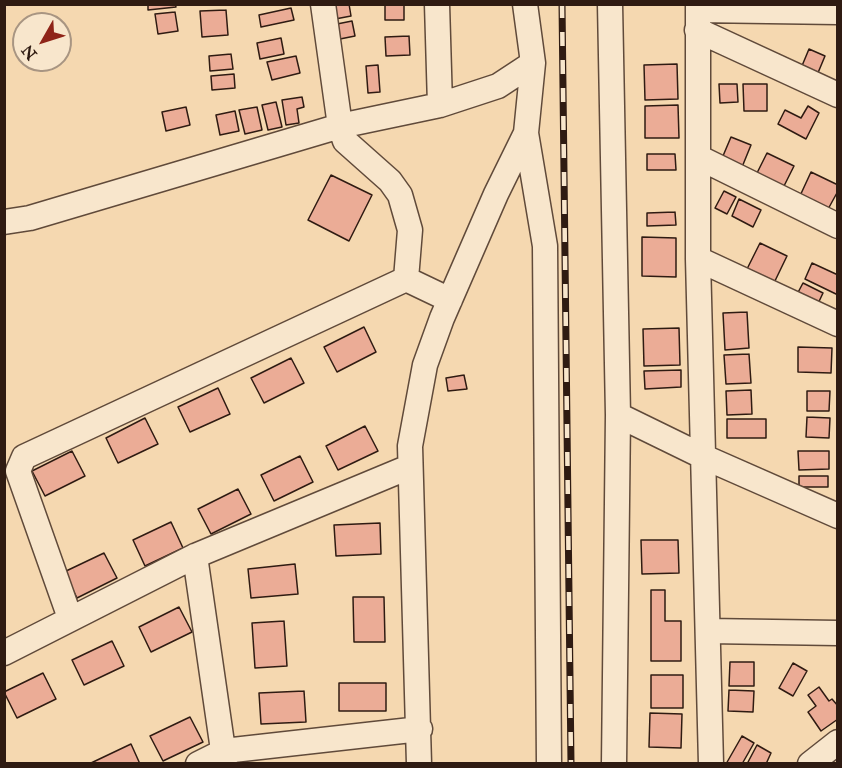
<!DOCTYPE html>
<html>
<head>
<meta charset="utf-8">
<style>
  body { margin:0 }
  #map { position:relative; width:842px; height:768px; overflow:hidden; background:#f5d8b0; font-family:"IM FELL Great Primer",serif }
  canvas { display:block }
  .frame { position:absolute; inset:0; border:6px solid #2f1b12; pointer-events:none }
  .north { position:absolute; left:12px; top:12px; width:60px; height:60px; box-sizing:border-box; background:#f8e6cc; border:2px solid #a89582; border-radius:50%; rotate:231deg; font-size:16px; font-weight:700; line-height:24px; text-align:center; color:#2f1b12 }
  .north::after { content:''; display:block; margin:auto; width:21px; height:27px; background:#8f2418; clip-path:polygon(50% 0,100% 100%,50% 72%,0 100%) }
</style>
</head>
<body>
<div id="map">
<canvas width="842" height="768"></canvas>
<div class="frame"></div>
<div class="north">N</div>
</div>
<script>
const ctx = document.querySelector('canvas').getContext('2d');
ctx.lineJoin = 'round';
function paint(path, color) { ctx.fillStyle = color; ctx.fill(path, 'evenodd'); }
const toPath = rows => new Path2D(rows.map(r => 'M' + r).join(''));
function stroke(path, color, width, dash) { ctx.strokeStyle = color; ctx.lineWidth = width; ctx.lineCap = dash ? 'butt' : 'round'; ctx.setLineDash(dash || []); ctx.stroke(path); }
const building = toPath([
  [148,4,175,4,176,7,148,10,148,4],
  [327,4,349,4,351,16,330,20,327,4],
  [385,4,404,4,404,20,385,20,385,4],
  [291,8,294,20,261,27,259,15,291,8],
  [226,10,228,35,202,37,200,11,226,10],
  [175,12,178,31,158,34,155,14,175,12],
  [352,21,355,36,335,40,332,25,352,21],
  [409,36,410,55,386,56,385,37,409,36],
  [281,38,284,54,260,59,257,43,281,38],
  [809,49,825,56,815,80,799,73,809,49],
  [231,54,233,69,210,71,209,56,231,54],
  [296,56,300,73,272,80,267,62,296,56],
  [677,64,678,99,645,100,644,65,677,64],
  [378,65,380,92,368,93,366,66,378,65],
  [234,74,235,88,212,90,211,76,234,74],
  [719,84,737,84,738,102,720,103,719,84],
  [743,84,767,84,767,111,744,111,743,84],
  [302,97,304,107,297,109,299,123,286,125,282,100,302,97],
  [276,102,282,127,268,130,262,105,276,102],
  [678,105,679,138,645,138,645,106,678,105],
  [808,106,819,113,806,139,778,124,785,110,801,118,808,106],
  [186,107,190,125,166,131,162,112,186,107],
  [257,107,262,130,245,134,239,110,257,107],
  [235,111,239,131,220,135,216,115,235,111],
  [731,137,751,145,740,172,720,163,731,137],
  [767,153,794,166,781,192,754,179,767,153],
  [647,154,675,154,676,170,647,170,647,154],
  [811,172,838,185,838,191,827,211,799,198,811,172],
  [331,175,372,195,349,241,308,220,331,175],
  [724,191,736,197,727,214,715,208,724,191],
  [739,199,761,210,753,227,732,216,739,199],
  [675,212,676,225,647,226,647,213,675,212],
  [642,237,676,238,676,277,642,276,642,237],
  [760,243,787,256,773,285,746,271,760,243],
  [812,263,838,275,838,295,805,279,812,263],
  [803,283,823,293,815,310,794,300,803,283],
  [747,312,749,348,725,350,723,313,747,312],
  [364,327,376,352,337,372,324,347,364,327],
  [679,328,680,365,644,366,643,329,679,328],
  [798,347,832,348,831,373,798,372,798,347],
  [749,354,751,383,726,384,724,355,749,354],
  [291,358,304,383,264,403,251,378,291,358],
  [681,370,681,387,645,389,644,371,681,370],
  [464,375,467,389,448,391,446,378,464,375],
  [218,388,230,414,190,432,178,407,218,388],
  [751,390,752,414,727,415,726,391,751,390],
  [807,391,830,391,829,411,807,411,807,391],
  [807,417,830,418,829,438,806,437,807,417],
  [145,418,158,444,118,463,106,438,145,418],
  [727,419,766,419,766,438,727,438,727,419],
  [365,426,378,451,338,470,326,446,365,426],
  [72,451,85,476,45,496,32,471,72,451],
  [798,451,829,451,829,469,799,470,798,451],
  [300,456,313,482,274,501,261,475,300,456],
  [799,476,828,476,828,487,799,487,799,476],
  [238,489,251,514,211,534,198,509,238,489],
  [171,522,183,548,145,566,133,540,171,522],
  [380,523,381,554,336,556,334,525,380,523],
  [641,540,678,540,679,573,642,574,641,540],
  [104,553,117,578,77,598,64,572,104,553],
  [295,564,298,594,251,598,248,569,295,564],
  [651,590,665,590,665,621,681,621,681,661,651,661,651,590],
  [353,597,384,597,385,642,354,642,353,597],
  [179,607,192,632,151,652,139,627,179,607],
  [284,621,287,666,255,668,252,623,284,621],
  [112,641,124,666,84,685,72,660,112,641],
  [730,662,754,662,754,686,729,686,730,662],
  [793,663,807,671,793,696,779,688,793,663],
  [43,673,56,699,17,718,4,692,43,673],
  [651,675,683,675,683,708,651,708,651,675],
  [339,683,386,683,386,711,339,711,339,683],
  [819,687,829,701,832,699,838,706,838,719,821,731,808,712,816,706,808,695,819,687],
  [729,690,754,691,753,712,728,711,729,690],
  [304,691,306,722,261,724,259,693,304,691],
  [650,713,682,714,681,748,649,747,650,713],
  [190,717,203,742,163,761,150,736,190,717],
  [742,736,754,743,742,764,726,764,742,736],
  [131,744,140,764,91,763,131,744],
  [757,745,771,753,766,764,747,764,757,745]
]);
paint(building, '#ebac96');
stroke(building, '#2f1b12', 1.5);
const minor = toPath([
  [437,4,440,105],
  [610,4,618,415,614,764],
  [698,4,698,259,711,764],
  [698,10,838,12],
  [697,30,838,95],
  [526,133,545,246,549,764],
  [698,157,838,226],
  [4,222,30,218,340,126,440,105,498,86,533,63],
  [698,259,838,324],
  [406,279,450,300],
  [618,415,704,457,838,516],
  [195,556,225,764],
  [70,618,18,471,24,457,406,279,410,230,400,195,390,181,345,141,340,126,323,4],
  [708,631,838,633],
  [4,653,195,556,409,467],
  [198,764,224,751,420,729],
  [419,764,410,446,425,365,442,318,496,194,526,133,533,63,525,4],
  [810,764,838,742]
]);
stroke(minor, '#604a3a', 27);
stroke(minor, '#f8e6cc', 24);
const rail = toPath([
  [562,4,571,764]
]);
stroke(rail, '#2f1b12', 7);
stroke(rail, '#f8e6cc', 4.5, [14]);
</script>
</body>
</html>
